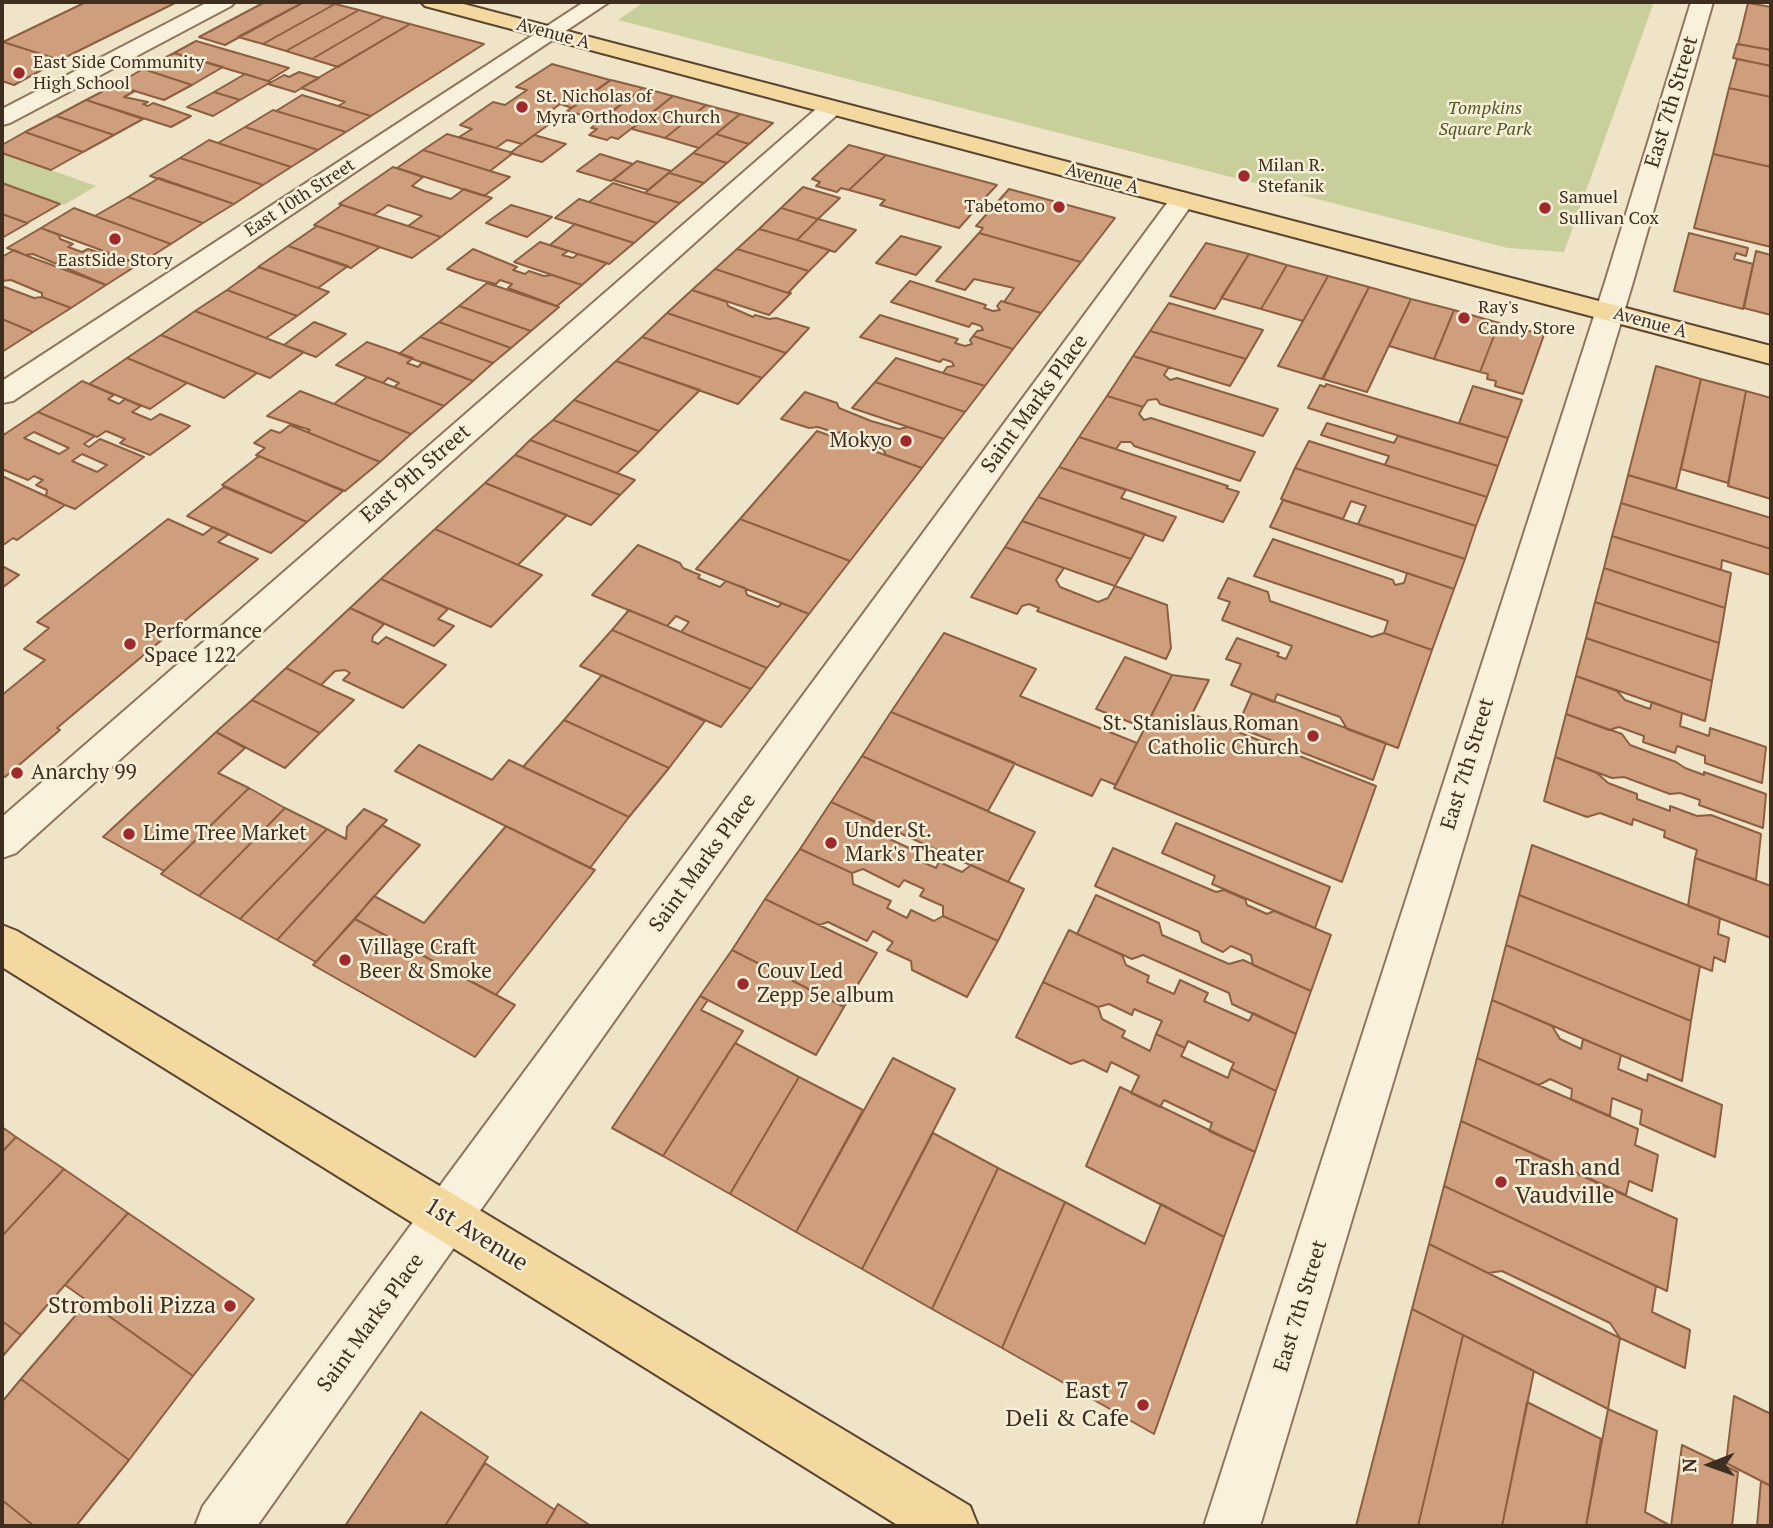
<!DOCTYPE html>
<html>
<head>
<meta charset="utf-8">
<style>
  body { margin:0 }
  #map { position:relative; width:1773px; height:1528px; overflow:hidden; background:#f0e4c8; font-family:"PT Serif",serif }
  canvas { display:block }
  .frame { position:absolute; inset:0; border:4px solid #3d2e20; pointer-events:none }
  .north { position:absolute; left:1675px; top:1430px; width:70px; height:70px; -webkit-text-stroke:5px #f7eed8; paint-order:stroke; rotate:269deg; font-size:19px; font-weight:700; line-height:28px; text-align:center; color:#3d2e20 }
  .north::after { content:''; display:block; margin:auto; width:24px; height:32px; background:#3d2e20; clip-path:polygon(50% 0,100% 100%,50% 72%,0 100%) }
</style>
</head>
<body>
<div id="map">
<canvas width="1773" height="1528"></canvas>
<div class="frame"></div>
<div class="north">N</div>
</div>
<script>
const ctx = document.querySelector('canvas').getContext('2d');
ctx.lineJoin = 'round';
function paint(path, color) { ctx.fillStyle = color; ctx.fill(path, 'evenodd'); }
const toPath = rows => new Path2D(rows.map(r => 'M' + r).join(''));
function stroke(path, color, width, dash) { ctx.strokeStyle = color; ctx.lineWidth = width; ctx.lineCap = dash ? 'butt' : 'round'; ctx.setLineDash(dash || []); ctx.stroke(path); }
function write(font, color, halo, rows, align = 'center') {
  ctx.font = font + ' "PT Serif",serif'; ctx.lineWidth = 5; ctx.setLineDash([]); ctx.textBaseline = 'middle'; ctx.strokeStyle = halo; ctx.fillStyle = color; for (const [text, x, y, turn = 0] of rows) {
    ctx.save(); ctx.translate(x, y); ctx.rotate((+turn || 0) * Math.PI / 180); ctx.textAlign = isNaN(turn) ? turn : align; if (halo) ctx.strokeText(text, 0, 0); ctx.fillText(text, 0, 0); ctx.restore();
  }
}
paint(toPath([
  [644,2,1654,2,1564,252,1508,248,618,20],
  [2,153,51,170,96,186,64,205,2,183]
]), '#c9cf9b');
const building = toPath([
  [81,2,177,2,60,60,3,42,84,3,81,2],
  [265,2,304,2,225,45,199,37,265,2],
  [304,2,335,4,263,44,238,37,304,2],
  [1748,3,1771,7,1771,50,1738,44,1748,3],
  [335,4,359,10,286,51,263,44,335,4],
  [359,10,384,17,312,59,286,51,359,10],
  [384,17,410,24,338,67,312,59,384,17],
  [410,24,484,44,371,116,338,106,345,102,301,88,410,24],
  [2,41,3,42,60,60,14,85,2,81,2,41],
  [196,41,289,68,268,81,174,53,196,41],
  [1737,44,1771,50,1771,66,1733,58,1737,44],
  [174,53,223,67,192,85,143,69,174,53],
  [1737,59,1771,66,1771,97,1729,88,1737,59],
  [552,64,610,80,572,108,560,104,543,117,555,120,522,144,507,140,496,148,459,137,472,129,460,125,493,102,505,105,527,90,516,87,552,64],
  [143,69,192,85,164,100,115,85,143,69],
  [299,72,319,78,295,92,268,84,284,75,289,77,299,72],
  [245,74,271,82,240,100,214,92,245,74],
  [611,80,643,88,600,120,567,111,611,80],
  [115,85,135,91,124,97,148,102,143,104,148,106,153,103,191,116,171,127,86,100,115,85],
  [643,88,673,96,618,139,611,137,607,140,589,135,597,129,591,128,643,88],
  [1729,88,1771,97,1771,167,1713,154,1729,88],
  [214,92,240,100,213,116,187,107,214,92],
  [302,95,338,106,371,116,346,132,276,111,302,95],
  [673,96,706,105,665,138,632,129,673,96],
  [86,100,143,119,114,135,56,116,86,100],
  [706,105,740,114,699,148,665,138,706,105],
  [273,110,276,111,346,132,318,150,245,127,273,110],
  [740,114,773,123,749,144,716,134,740,114],
  [56,116,114,135,83,152,25,132,56,116],
  [245,127,318,150,291,167,218,143,245,127],
  [25,132,83,152,51,170,2,153,2,145,25,132],
  [447,134,496,148,513,153,490,171,423,150,447,134],
  [716,134,749,144,727,163,693,153,716,134],
  [534,135,566,144,542,162,510,153,534,135],
  [209,140,218,143,291,167,263,185,180,158,209,140],
  [849,145,886,155,849,190,841,188,837,192,816,186,820,182,812,179,849,145],
  [423,150,490,171,510,177,484,196,397,168,423,150],
  [693,153,727,163,704,183,669,173,693,153],
  [600,154,633,164,611,181,577,171,600,154],
  [1713,154,1771,167,1771,247,1694,228,1713,154],
  [886,155,997,185,980,203,973,201,966,208,975,210,959,228,880,205,885,200,849,190,886,155],
  [180,158,263,185,234,204,150,176,180,158],
  [637,161,671,171,648,190,613,180,637,161],
  [393,167,423,177,412,186,424,191,451,199,464,189,492,198,441,237,408,226,422,216,388,205,374,215,339,204,393,167],
  [669,173,704,183,680,203,645,193,669,173],
  [159,178,234,204,203,223,128,197,159,178],
  [2,183,60,204,27,223,2,214,2,183],
  [613,183,645,193,680,203,657,223,589,202,613,183],
  [803,187,840,198,818,219,781,208,803,187],
  [1009,189,1115,218,1081,262,979,233,983,228,976,226,1009,189],
  [128,197,203,223,171,244,95,216,128,197],
  [579,199,589,202,657,223,634,243,555,218,579,199],
  [342,205,408,226,441,237,412,258,314,225,342,205],
  [511,205,552,217,527,237,486,223,511,205],
  [74,208,95,216,171,244,139,264,41,228,74,208],
  [781,208,818,219,797,240,759,229,781,208],
  [2,214,27,223,28,223,2,238,2,214],
  [818,219,856,230,835,252,797,240,818,219],
  [575,224,634,243,609,264,550,245,575,224],
  [317,226,380,247,351,268,288,246,317,226],
  [41,228,59,235,60,239,73,244,68,247,82,252,88,249,139,264,106,285,33,254,25,255,7,248,41,228],
  [759,229,797,240,830,250,809,271,737,249,759,229],
  [979,233,1081,262,1041,313,1004,302,1014,288,974,279,965,290,936,281,979,233],
  [1689,233,1748,248,1746,256,1736,253,1734,259,1753,264,1743,309,1674,291,1689,233],
  [901,236,941,247,916,275,876,263,901,236],
  [540,242,568,251,562,255,573,258,578,254,607,263,582,285,514,262,540,242],
  [1206,243,1249,254,1215,309,1170,296,1206,243],
  [288,246,348,266,318,288,258,267,288,246],
  [473,249,517,267,513,270,525,274,529,271,544,276,552,275,582,285,557,306,508,288,512,284,500,280,496,284,476,279,447,269,473,249],
  [737,249,809,271,788,293,715,269,737,249],
  [14,250,25,255,106,285,71,308,42,297,42,293,11,280,2,281,2,257,14,250],
  [1756,251,1771,255,1771,315,1744,308,1756,251],
  [1249,254,1287,265,1261,309,1221,298,1249,254],
  [1287,265,1328,276,1303,321,1261,309,1287,265],
  [259,267,318,288,329,292,297,316,227,290,259,267],
  [715,269,788,293,791,293,769,315,692,290,715,269],
  [1328,276,1369,287,1322,379,1278,366,1328,276],
  [2,281,2,286,34,298,42,297,71,308,33,332,2,319,2,281],
  [910,281,986,305,984,308,993,311,1000,310,997,306,1001,301,1041,313,1013,349,973,336,977,331,983,330,981,326,972,323,969,327,891,302,910,281],
  [487,283,559,307,531,331,459,306,487,283],
  [1369,287,1411,299,1367,392,1323,379,1369,287],
  [227,290,297,316,266,338,195,311,227,290],
  [692,290,727,302,728,306,753,317,755,315,769,319,776,318,809,328,786,353,667,313,692,290],
  [1411,299,1454,310,1434,359,1389,346,1411,299],
  [1169,303,1263,330,1246,359,1150,331,1169,303],
  [459,306,531,331,511,348,439,322,459,306],
  [1454,310,1499,323,1480,372,1434,359,1454,310],
  [195,311,284,345,304,352,270,378,161,335,195,311],
  [667,313,786,353,762,378,642,337,667,313],
  [880,315,958,339,955,343,965,346,972,344,970,340,973,336,1013,349,985,386,943,373,947,367,954,366,952,362,943,359,940,362,860,337,880,315],
  [2,319,33,332,2,352,2,319],
  [314,322,346,334,316,357,284,345,314,322],
  [439,322,511,348,493,363,420,337,439,322],
  [1499,323,1544,335,1523,394,1495,386,1496,381,1487,379,1488,374,1480,372,1499,323],
  [1150,331,1246,359,1230,386,1133,356,1150,331],
  [161,335,257,373,224,398,127,358,161,335],
  [420,337,493,363,473,381,399,354,420,337],
  [642,337,762,378,738,404,616,361,642,337],
  [367,342,413,358,407,363,418,367,423,362,473,381,444,406,394,387,399,383,388,378,383,383,336,365,367,342],
  [1133,356,1169,367,1164,375,1170,380,1177,378,1278,409,1263,436,1160,404,1157,399,1148,400,1143,407,1107,396,1133,356],
  [127,358,187,383,150,409,89,384,127,358],
  [896,358,943,373,985,386,965,412,875,382,896,358],
  [616,361,700,390,659,431,574,400,616,361],
  [1656,366,1701,379,1676,489,1628,475,1656,366],
  [367,377,383,383,444,406,411,434,334,404,367,377],
  [1701,379,1746,391,1728,483,1681,469,1701,379],
  [82,381,114,395,108,399,119,404,125,399,141,406,132,412,151,420,160,414,190,426,150,455,120,443,125,439,106,431,97,437,38,412,82,381],
  [875,382,965,412,944,439,852,408,875,382],
  [1326,384,1508,438,1498,466,1308,408,1320,385,1325,387,1326,384],
  [1473,386,1522,400,1508,438,1459,423,1473,386],
  [300,391,334,404,411,434,380,462,307,432,310,430,267,416,300,391],
  [1746,391,1771,398,1771,499,1728,486,1746,391],
  [805,392,837,403,839,408,871,421,899,429,908,427,944,439,922,468,886,455,883,449,850,438,852,436,842,432,836,433,818,427,809,428,781,419,805,392],
  [1107,396,1143,407,1139,414,1144,420,1151,418,1255,452,1240,481,1134,446,1131,442,1121,442,1116,449,1079,437,1107,396],
  [574,400,659,431,639,452,553,420,574,400],
  [38,412,95,436,84,444,89,447,100,439,144,457,75,509,65,505,46,496,47,490,36,485,43,480,34,476,28,480,2,469,2,436,38,412],
  [34,432,69,448,59,454,24,438,34,432],
  [82,454,107,465,97,472,72,461,82,454],
  [553,420,639,452,617,473,530,440,553,420],
  [1327,423,1394,443,1398,436,1498,466,1487,497,1385,465,1389,456,1321,435,1327,423],
  [290,425,307,432,380,462,345,491,256,455,265,448,254,443,271,430,280,433,290,425],
  [817,431,922,468,850,561,740,519,817,431],
  [1079,437,1228,486,1226,488,1239,492,1223,522,1059,467,1079,437],
  [530,440,617,473,635,480,620,495,515,455,530,440],
  [1309,441,1487,497,1476,526,1295,468,1309,441],
  [515,455,546,467,620,495,591,525,485,483,515,455],
  [259,456,343,491,307,522,222,485,259,456],
  [1059,467,1126,490,1121,498,1176,517,1163,541,1038,497,1059,467],
  [1295,468,1476,526,1465,559,1358,524,1366,506,1351,501,1343,519,1281,499,1295,468],
  [1628,475,1771,518,1771,549,1621,503,1628,475],
  [2,476,65,505,17,540,13,538,2,546,2,476],
  [485,483,567,515,518,565,435,529,485,483],
  [224,487,307,522,271,553,187,516,224,487],
  [1038,497,1145,534,1131,559,1022,521,1038,497],
  [1283,500,1465,559,1454,589,1270,527,1283,500],
  [1621,503,1771,549,1771,575,1722,560,1721,570,1612,536,1621,503],
  [168,519,203,535,213,527,229,534,218,542,258,559,57,728,60,730,5,777,2,775,2,695,45,660,24,649,49,628,37,622,168,519],
  [740,519,850,561,809,614,696,569,740,519],
  [1022,521,1131,559,1115,586,1005,547,1022,521],
  [435,529,518,565,542,575,491,627,381,579,435,529],
  [1612,536,1731,573,1725,608,1604,568,1612,536],
  [1273,539,1393,580,1395,585,1404,583,1407,573,1454,589,1432,650,1384,633,1388,621,1254,576,1273,539],
  [638,545,680,563,683,568,700,575,698,578,720,587,726,581,745,588,747,595,778,607,782,603,809,614,767,668,681,632,689,622,676,616,667,626,592,595,638,545],
  [1005,547,1064,568,1056,580,1060,587,1098,602,1108,598,1115,586,1167,605,1171,648,1166,659,1037,611,1039,608,1029,604,1022,606,1017,614,971,597,1005,547],
  [2,566,19,575,2,588,2,566],
  [1604,568,1725,608,1719,643,1595,602,1604,568],
  [1228,578,1268,592,1270,601,1372,637,1384,633,1432,650,1398,748,1347,729,1340,717,1277,694,1274,702,1231,685,1241,664,1226,659,1237,638,1279,653,1277,656,1286,659,1292,646,1222,620,1230,602,1218,598,1228,578],
  [381,579,448,609,438,619,454,626,434,646,350,608,381,579],
  [1595,602,1719,643,1712,681,1586,638,1595,602],
  [350,608,384,624,373,636,372,641,378,644,386,637,446,665,403,708,343,680,350,673,345,670,335,671,321,685,286,668,350,608],
  [629,610,667,626,767,668,751,689,612,630,629,610],
  [612,630,751,689,721,727,580,666,612,630],
  [944,633,1036,669,1020,696,1137,743,1116,785,1101,779,1092,796,891,712,944,633],
  [1586,638,1712,681,1705,721,1576,676,1586,638],
  [1125,657,1172,675,1145,728,1096,709,1125,657],
  [286,668,321,685,354,700,320,733,252,700,286,668],
  [602,675,705,721,669,768,564,720,602,675],
  [1172,675,1209,680,1192,714,1376,786,1342,882,1114,788,1172,675],
  [1576,676,1617,691,1625,700,1650,709,1652,702,1682,713,1680,726,1709,736,1710,728,1766,747,1762,783,1705,763,1705,756,1677,746,1675,753,1643,742,1644,736,1619,727,1609,730,1566,714,1576,676],
  [1252,693,1386,743,1373,780,1237,727,1252,693],
  [252,700,320,733,285,768,216,732,252,700],
  [891,712,1015,763,988,811,862,756,891,712],
  [1566,714,1622,734,1630,745,1676,762,1685,768,1704,775,1704,772,1766,794,1763,828,1699,805,1700,800,1680,793,1670,794,1624,777,1612,778,1555,757,1566,714],
  [564,720,669,768,629,817,523,767,564,720],
  [216,732,245,748,218,773,249,788,164,871,103,837,216,732],
  [419,745,492,780,509,760,629,817,590,868,395,771,419,745],
  [862,756,1035,832,1008,882,831,802,862,756],
  [1555,757,1597,773,1608,783,1637,794,1637,799,1670,811,1670,806,1697,816,1711,815,1761,834,1756,880,1695,858,1697,850,1664,837,1665,831,1633,819,1632,825,1600,813,1587,817,1544,801,1555,757],
  [249,788,285,808,199,896,161,874,249,788],
  [831,802,882,825,883,836,920,853,916,859,936,868,939,862,962,872,971,865,1024,889,998,941,943,916,943,906,920,896,924,889,904,880,899,887,863,869,852,873,800,849,831,802],
  [285,808,327,829,240,919,199,896,285,808],
  [364,809,387,820,277,940,240,919,327,829,346,839,347,827,364,809],
  [1176,823,1330,887,1315,928,1212,884,1215,876,1162,853,1176,823],
  [382,825,420,845,316,962,277,940,382,825],
  [506,826,595,870,496,995,355,919,374,896,424,923,506,826],
  [1532,845,1720,918,1718,934,1729,938,1725,962,1714,957,1712,971,1519,895,1532,845],
  [1113,848,1216,892,1224,890,1245,899,1247,905,1267,914,1274,911,1331,935,1311,991,1253,965,1251,955,1231,946,1223,952,1202,942,1199,932,1095,886,1113,848],
  [800,849,852,873,853,884,891,901,887,908,907,918,911,910,934,921,943,916,998,941,967,997,912,970,911,961,887,950,893,942,873,931,867,941,828,922,819,925,765,899,800,849],
  [1695,858,1771,886,1771,938,1688,906,1695,858],
  [1096,895,1159,923,1162,935,1229,964,1243,960,1311,991,1296,1034,1232,1004,1229,993,1143,955,1132,959,1077,934,1096,895],
  [1519,895,1700,966,1691,1021,1506,945,1519,895],
  [765,899,877,953,844,1007,732,950,765,899],
  [355,919,515,1005,475,1057,313,965,355,919],
  [1069,930,1122,955,1126,965,1149,976,1147,982,1174,994,1180,980,1208,993,1204,1001,1249,1021,1253,1013,1296,1034,1276,1091,1231,1069,1234,1063,1188,1041,1185,1048,1156,1034,1162,1021,1134,1009,1132,1015,1109,1004,1098,1007,1043,982,1069,930],
  [1506,945,1691,1021,1682,1081,1492,1000,1506,945],
  [732,950,844,1007,816,1055,700,996,732,950],
  [1043,982,1098,1007,1102,1019,1125,1031,1122,1037,1150,1051,1156,1034,1185,1048,1181,1056,1228,1078,1231,1069,1276,1091,1255,1152,1209,1131,1212,1123,1164,1100,1160,1107,1131,1093,1139,1076,1111,1062,1107,1072,1083,1060,1071,1064,1016,1037,1043,982],
  [700,996,708,1000,701,1010,743,1031,663,1156,612,1128,700,996],
  [1492,1000,1552,1026,1560,1039,1581,1049,1583,1039,1621,1055,1618,1069,1647,1081,1648,1074,1722,1105,1715,1157,1640,1124,1642,1110,1612,1098,1610,1116,1571,1099,1572,1089,1550,1079,1539,1085,1477,1058,1492,1000],
  [735,1043,799,1077,730,1194,663,1156,735,1043],
  [893,1058,955,1089,862,1269,796,1232,893,1058],
  [1477,1058,1638,1129,1635,1145,1658,1155,1652,1191,1629,1181,1626,1195,1461,1121,1477,1058],
  [799,1077,863,1110,796,1232,730,1194,799,1077],
  [1120,1087,1255,1152,1224,1237,1086,1166,1120,1087],
  [1461,1121,1677,1219,1667,1291,1444,1186,1461,1121],
  [2,1127,16,1137,2,1152,2,1127],
  [933,1133,998,1168,932,1309,862,1269,933,1133],
  [16,1137,64,1169,2,1236,2,1152,16,1137],
  [998,1168,1065,1202,1002,1348,932,1309,998,1168],
  [64,1169,128,1213,21,1335,2,1321,2,1236,64,1169],
  [1444,1186,1656,1286,1652,1312,1690,1330,1685,1368,1620,1338,1610,1323,1502,1271,1488,1273,1429,1244,1444,1186],
  [1065,1202,1145,1244,1161,1204,1224,1237,1154,1434,1002,1348,1065,1202],
  [128,1213,254,1299,193,1376,65,1285,128,1213],
  [1429,1244,1620,1338,1608,1409,1412,1309,1429,1244],
  [88,1301,193,1376,129,1460,21,1379,88,1301],
  [1412,1309,1463,1335,1418,1526,1356,1526,1412,1309],
  [2,1321,21,1335,2,1357,2,1321],
  [1463,1335,1534,1371,1502,1526,1418,1526,1463,1335],
  [21,1379,129,1460,76,1526,34,1526,2,1500,2,1402,21,1379],
  [1734,1396,1771,1414,1771,1486,1726,1463,1734,1396],
  [1527,1402,1601,1439,1586,1526,1502,1526,1527,1402],
  [1608,1409,1657,1431,1645,1512,1671,1526,1586,1526,1608,1409],
  [421,1412,488,1457,445,1526,345,1526,421,1412],
  [1682,1445,1738,1472,1732,1526,1671,1526,1682,1445],
  [485,1463,555,1510,545,1526,445,1526,485,1463],
  [1761,1481,1771,1486,1771,1526,1757,1526,1761,1481],
  [2,1500,34,1526,2,1526,2,1500],
  [558,1504,591,1526,545,1526,558,1504]
]);
paint(building, '#cf9f7d');
stroke(building, '#8d5f41', 2);
const minor = toPath([
  [208,2,235,2,231,6,10,123,2,125,2,109,208,2],
  [584,2,609,2,13,401,2,403,2,381,584,2],
  [1691,2,1713,2,1633,282,1260,1526,1204,1526,1605,282,1691,2],
  [831,101,839,103,843,108,839,113,16,853,2,858,2,817,823,103,831,101],
  [1182,192,1191,195,1195,200,257,1526,195,1526,203,1506,1173,195,1182,192]
]);
const major = toPath([
  [421,2,456,2,1771,346,1771,364,425,6,421,2],
  [2,925,17,931,970,1506,978,1526,899,1526,2,967,2,925]
]);
stroke(minor, '#8d765c', 4);
stroke(major, '#5b4430', 4);
paint(minor, '#faf1dc');
paint(major, '#f3d9a0');
for (const [x, y, r, color] of [
  [19,73,7,"#9e2a2b"],
  [522,107,7,"#9e2a2b"],
  [1244,176,7,"#9e2a2b"],
  [1059,207,7,"#9e2a2b"],
  [1545,208,7,"#9e2a2b"],
  [115,239,7,"#9e2a2b"],
  [1464,318,7,"#9e2a2b"],
  [906,441,7,"#9e2a2b"],
  [130,644,7,"#9e2a2b"],
  [1313,736,7,"#9e2a2b"],
  [17,773,7,"#9e2a2b"],
  [129,834,7,"#9e2a2b"],
  [831,843,7,"#9e2a2b"],
  [345,960,7,"#9e2a2b"],
  [743,984,7,"#9e2a2b"],
  [1501,1182,7,"#9e2a2b"],
  [230,1306,7,"#9e2a2b"],
  [1143,1405,7,"#9e2a2b"]
]) { const dot = new Path2D(); dot.arc(x, y, r, 0, 2 * Math.PI); ctx.fillStyle = color; ctx.fill(dot); stroke(dot, '#f7eed8', 2.5); }
write('18px', '#3d2e20', '#f7eed8', [
  ["Avenue A",553,34,15],
  ["Avenue A",1102,179,15],
  ["East 10th Street",300,198,-33],
  ["Avenue A",1650,323,15]
]);
write('18px', '#3d2e20', '#f7eed8', [
  ["East Side Community",33,63],
  ["High School",33,84],
  ["St. Nicholas of",536,97],
  ["Myra Orthodox Church",536,118],
  ["Milan R.",1258,166],
  ["Stefanik",1258,187],
  ["Samuel",1559,198],
  ["Sullivan Cox",1559,219],
  ["Tabetomo",1045,207,"right"],
  ["EastSide Story",115,261,"center"],
  ["Ray's",1478,308],
  ["Candy Store",1478,329]
], 'left');
write('italic 18px', '#4d5a26', '#f7eed8', [
  ["Tompkins",1485,109],
  ["Square Park",1485,130]
]);
write('21px', '#3d2e20', '#f7eed8', [
  ["East 7th Street",1672,102,-73],
  ["Saint Marks Place",1035,404,-54],
  ["East 9th Street",416,474,-41],
  ["East 7th Street",1468,764,-73],
  ["Saint Marks Place",703,863,-54],
  ["East 7th Street",1301,1306,-73],
  ["Saint Marks Place",371,1323,-54]
]);
write('21px', '#3d2e20', '#f7eed8', [
  ["Mokyo",892,441,"right"],
  ["Performance",144,632],
  ["Space 122",144,656],
  ["St. Stanislaus Roman",1299,724,"right"],
  ["Catholic Church",1299,748,"right"],
  ["Anarchy 99",31,773],
  ["Under St.",845,831],
  ["Mark's Theater",845,855],
  ["Lime Tree Market",143,834],
  ["Village Craft",359,948],
  ["Beer & Smoke",359,972],
  ["Couv Led",757,972],
  ["Zepp 5e album",757,996]
], 'left');
write('24px', '#3d2e20', '#f7eed8', [
  ["Trash and",1515,1168,"left"],
  ["Vaudville",1515,1196,"left"],
  ["Stromboli Pizza",216,1306],
  ["East 7",1129,1391],
  ["Deli & Cafe",1129,1419]
], 'right');
write('24px', '#3d2e20', '#f7eed8', [
  ["1st Avenue",476,1235,32]
]);
</script>
</body>
</html>
